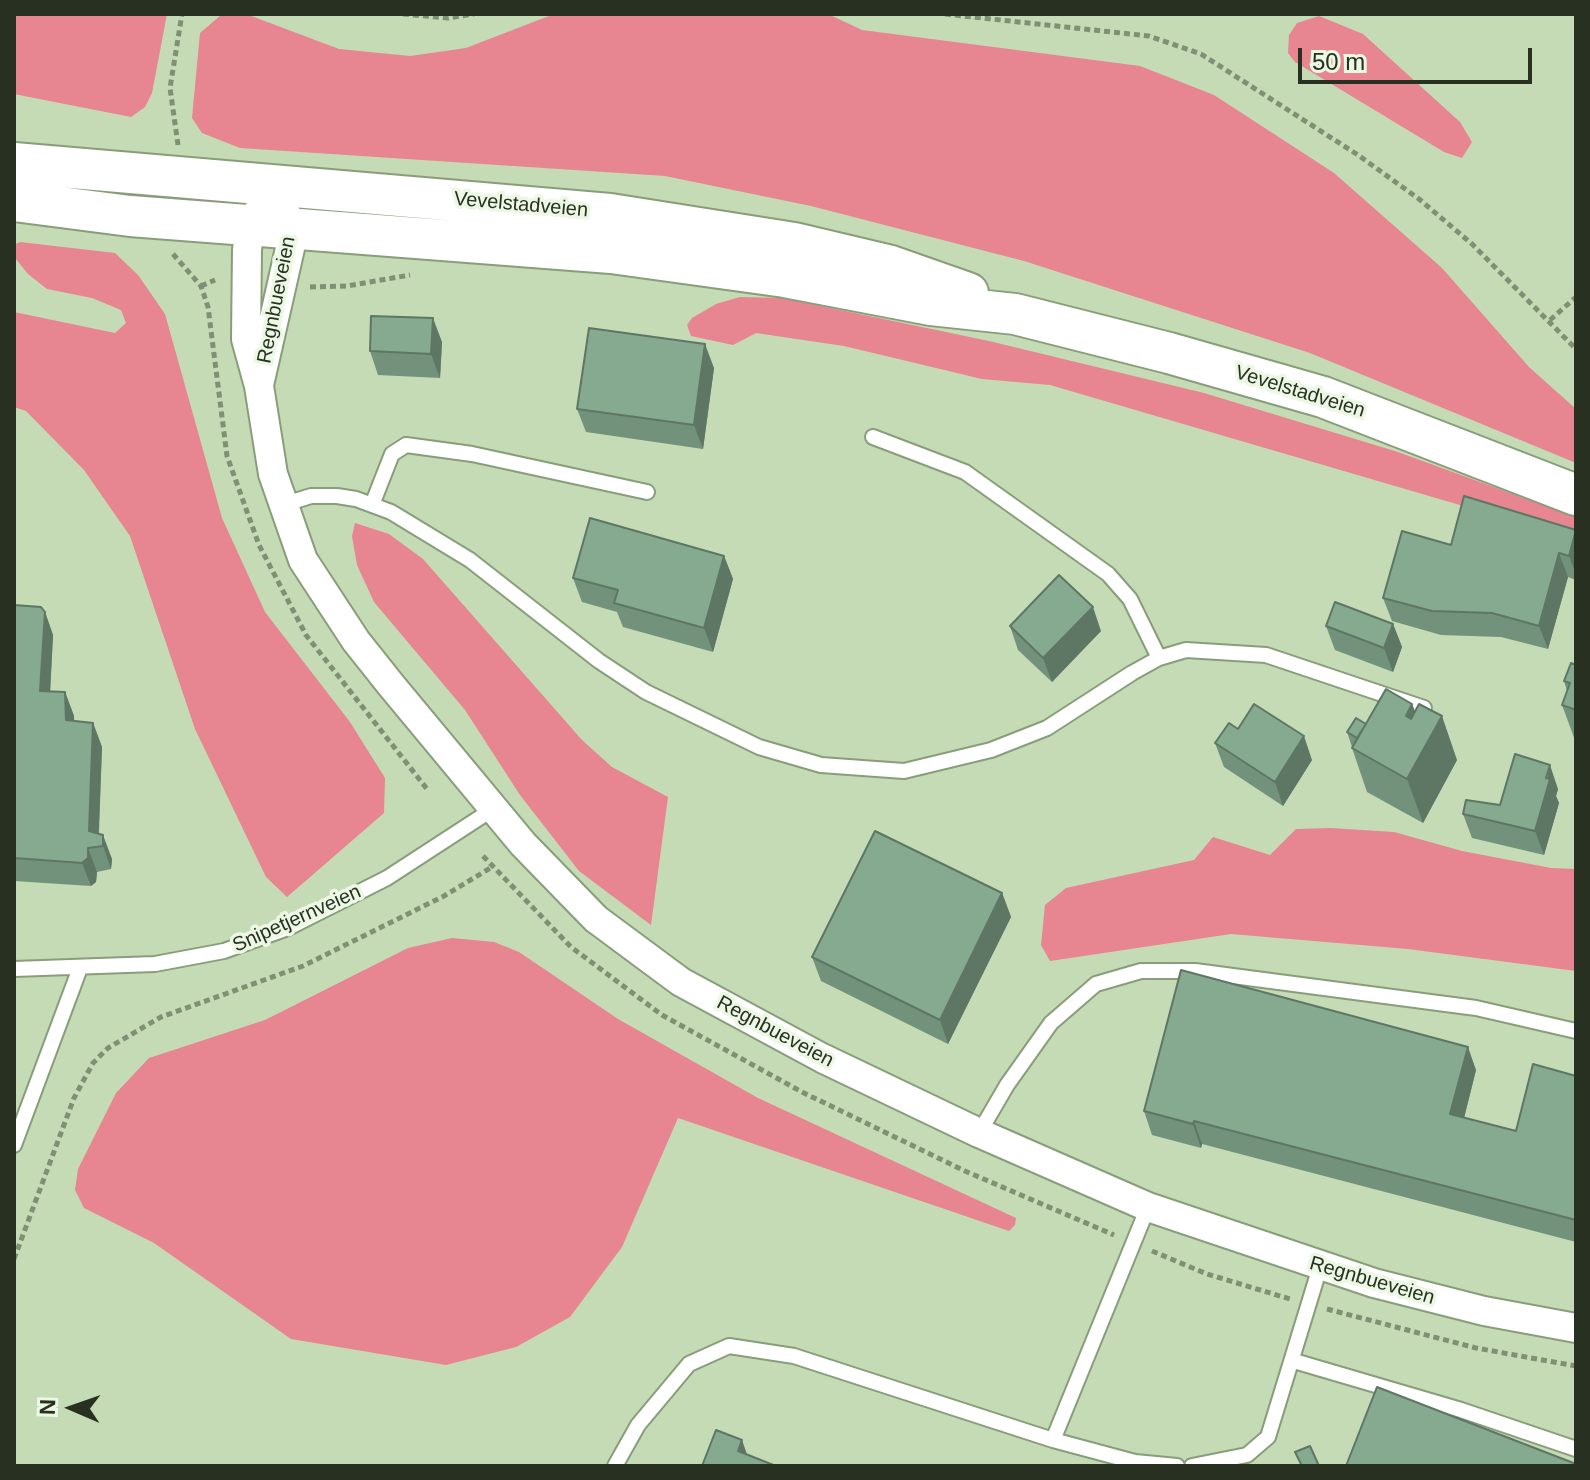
<!DOCTYPE html>
<html>
<head>
<meta charset="utf-8">
<style>
  body { margin:0 }
  #map { position:relative; width:1590px; height:1480px; overflow:hidden; background:#c4dbb5; font-family:Helvetica,sans-serif }
  canvas { display:block }
  .frame { position:absolute; inset:0; border:16px solid #273021; pointer-events:none }
  .north { position:absolute; left:32px; top:1368px; width:80px; height:80px; -webkit-text-stroke:6px #ecf8e4; paint-order:stroke; rotate:272deg; font-size:22px; font-weight:700; line-height:32px; text-align:center; color:#273021 }
  .north::after { content:''; display:block; margin:auto; width:28px; height:36px; background:#273021; clip-path:polygon(50% 0,100% 100%,50% 72%,0 100%) }
  .scale { position:absolute; left:1298px; top:48px; width:234px; height:36px; box-sizing:border-box; border:4px solid #273021; border-top:0; padding-left:10px; font-size:24px; line-height:28px; white-space:nowrap; color:#273021; -webkit-text-stroke:6px #ecf8e4; paint-order:stroke }
</style>
</head>
<body>
<div id="map">
<canvas width="1590" height="1480"></canvas>
<div class="frame"></div>
<div class="north">N</div>
<div class="scale">50 m</div>
</div>
<script>
const ctx = document.querySelector('canvas').getContext('2d');
ctx.lineJoin = 'round';
function paint(path, color) { ctx.fillStyle = color; ctx.fill(path, 'evenodd'); }
const toPath = rows => new Path2D(rows.map(r => 'M' + r).join(''));
function stroke(path, color, width, dash) { ctx.strokeStyle = color; ctx.lineWidth = width; ctx.lineCap = dash ? 'butt' : 'round'; ctx.setLineDash(dash || []); ctx.stroke(path); }
function write(font, color, halo, rows, align = 'center') {
  ctx.font = font + ' Helvetica,sans-serif'; ctx.lineWidth = 7; ctx.setLineDash([]); ctx.textBaseline = 'middle'; ctx.strokeStyle = halo; ctx.fillStyle = color; for (const [text, x, y, turn = 0] of rows) {
    ctx.save(); ctx.translate(x, y); ctx.rotate((+turn || 0) * Math.PI / 180); ctx.textAlign = isNaN(turn) ? turn : align; if (halo) ctx.strokeText(text, 0, 0); ctx.fillText(text, 0, 0); ctx.restore();
  }
}
paint(toPath([
  [14,14,167,14,152,93,145,107,131,117,14,94],
  [246,14,339,49,410,56,466,48,554,14,828,14,862,30,1140,66,1214,95,1334,173,1442,268,1529,367,1576,409,1576,463,1310,353,1024,261,811,206,665,176,240,148,202,133,192,118,200,33,221,15],
  [1319,16,1363,34,1460,122,1472,142,1462,158,1444,152,1295,62,1288,53,1289,35,1297,23],
  [20,242,115,253,138,275,165,314,222,518,265,612,350,722,385,778,384,813,287,897,266,877,195,729,130,536,84,470,26,411,14,407,14,312,115,333,126,323,121,310,92,298,47,289,28,274,15,258,14,245],
  [740,297,783,298,989,341,1204,393,1398,452,1576,517,1576,539,1050,385,982,379,844,346,756,333,733,345,691,336,687,325,692,318,716,304],
  [355,523,389,534,423,559,582,740,612,767,668,797,651,925,579,871,520,795,465,710,374,602,357,565,352,536],
  [1331,828,1394,832,1462,851,1551,868,1576,869,1576,971,1408,949,1231,934,1050,961,1041,945,1045,905,1066,888,1194,860,1213,837,1270,855,1296,829],
  [452,938,494,942,519,952,618,1019,758,1098,1016,1218,1015,1225,1009,1231,678,1118,622,1247,570,1317,516,1347,446,1365,291,1339,154,1243,84,1208,75,1190,78,1169,116,1093,149,1058,265,1020,408,948]
]), '#e78590');
const service = toPath([
  [873,437,965,472,1108,574,1130,599,1159,658],
  [282,505,311,496,337,496,356,499,391,512,470,560,599,661,646,692,759,747,821,765,904,771,991,750,1047,728,1132,673,1159,658,1186,650,1266,655,1424,708],
  [372,505,392,454,406,445,472,454,647,492],
  [14,969,155,964,224,951,288,928,387,878,493,809],
  [979,1133,1007,1085,1051,1023,1096,984,1141,971,1195,971,1476,1008,1576,1031],
  [14,1145,80,968],
  [1294,1361,1461,1410,1576,1449],
  [1053,1440,1148,1207],
  [615,1466,638,1425,689,1364,729,1346,794,1356,1053,1440,1135,1462,1177,1466],
  [1192,1466,1247,1455,1268,1437,1320,1267]
]);
const minor = toPath([
  [259,210,250,224,247,250,246,339,259,386,273,474,303,560,356,641,391,685,523,844,596,919,681,982,822,1058,979,1133,1148,1207,1374,1283,1484,1311,1576,1328],
  [259,385,291,244,291,226,275,186]
]);
const secondary = toPath([
  [14,163,610,214,794,243,891,266,968,293],
  [14,201,130,216,611,253,785,277,931,305,1015,314,1169,353,1323,397,1576,495]
]);
stroke(service, '#889e7b', 18);
stroke(minor, '#889e7b', 32);
stroke(secondary, '#889e7b', 44);
stroke(toPath([
  [403,14,448,18,474,14],
  [945,14,1149,36,1201,54,1358,155,1419,199,1472,244,1576,349],
  [178,145,170,88,182,14],
  [173,254,201,286,208,307,227,456,259,545,306,635,427,789],
  [201,286,215,280],
  [310,287,347,286,410,275],
  [1550,320,1576,297],
  [483,856,571,947,662,1015,802,1092,965,1171,1114,1235],
  [1152,1251,1207,1274,1290,1299],
  [14,1259,74,1098,93,1063,108,1048,161,1017,303,966,444,896,492,867],
  [1327,1309,1476,1348,1576,1366]
]), '#7f9074', 5, [6, 4]);
stroke(service, '#fff', 14);
stroke(minor, '#fff', 28);
stroke(secondary, '#fff', 40);
paint(toPath([
  [442,342,440,378,378,375,370,351],
  [714,368,703,449,586,432,577,409],
  [1576,530,1576,580,1568,577,1548,649,1501,637,1441,635,1392,621,1383,598,1451,545],
  [724,556,733,579,713,652,623,627,617,612,582,602,573,578],
  [14,605,45,612,53,635,50,691,65,692,74,716,74,721,93,723,102,747,99,834,112,859,111,869,97,872,96,882,91,886,14,881],
  [1393,624,1402,647,1393,672,1335,650,1326,626],
  [1010,626,1101,631,1052,682,1018,650],
  [1576,665,1576,743,1562,705,1567,691,1564,681],
  [1412,704,1415,711,1457,760,1423,823,1367,792,1352,748,1352,747,1347,732],
  [1238,729,1312,760,1283,806,1224,767,1215,743],
  [1558,789,1556,796,1559,803,1544,855,1472,838,1463,814,1500,805],
  [1002,893,1011,917,948,1044,821,981,812,957],
  [1476,1070,1464,1118,1516,1131,1576,1076,1576,1242,1202,1144,1201,1148,1152,1135,1144,1111]
]), '#72927b');
paint(toPath([
  [433,318,442,342,440,378,431,354],
  [705,344,714,368,703,449,694,425],
  [1576,532,1576,575,1569,556],
  [1559,553,1568,577,1548,649,1539,626],
  [724,556,733,579,713,652,704,628],
  [1093,607,1101,631,1052,682,1043,658],
  [45,612,53,635,49,714,40,691],
  [1393,624,1402,647,1393,672,1384,648],
  [65,692,74,716,75,743,66,720],
  [1412,704,1427,743,1442,716,1457,760,1423,823,1407,779,1406,716],
  [93,723,102,747,98,846,89,831],
  [1304,736,1312,760,1283,806,1275,782],
  [1550,765,1558,789,1556,796,1559,803,1544,855,1535,831],
  [103,835,112,859,111,869,103,846],
  [88,848,97,872,96,882,91,886,82,863],
  [1002,893,1011,917,948,1044,940,1020],
  [1468,1047,1476,1070,1459,1138,1450,1114],
  [1194,1121,1202,1144,1201,1148,1193,1124],
  [742,1440,750,1463,738,1451]
]), '#5d7764');
const building = toPath([
  [371,316,433,318,431,354,370,351,371,316],
  [589,328,705,344,694,425,577,409,589,328],
  [1464,496,1576,530,1569,556,1559,553,1539,626,1492,613,1432,611,1383,598,1402,531,1451,545,1464,496],
  [590,518,724,556,704,628,614,603,618,590,573,578,590,518],
  [1059,575,1093,607,1043,658,1010,626,1059,575],
  [1335,602,1393,624,1384,648,1326,626,1335,602],
  [14,605,41,607,45,612,40,691,65,692,66,720,93,723,89,831,103,835,103,846,88,848,88,858,82,863,14,858,14,605],
  [1571,663,1576,665,1576,710,1562,705,1570,683,1564,681,1571,663],
  [1386,689,1412,704,1406,716,1411,719,1419,704,1442,716,1407,779,1352,748,1386,689],
  [1254,704,1304,736,1275,782,1215,743,1229,723,1238,729,1254,704],
  [1356,718,1366,724,1357,738,1347,732,1356,718],
  [1515,754,1550,765,1546,778,1550,779,1535,831,1463,814,1466,800,1500,805,1515,754],
  [875,831,1002,893,940,1020,812,957,875,831],
  [1181,970,1468,1047,1450,1114,1516,1131,1533,1064,1576,1076,1576,1220,1194,1121,1193,1124,1144,1111,1181,970],
  [1377,1387,1576,1464,1576,1466,1346,1466,1377,1387],
  [716,1430,742,1440,738,1451,776,1466,702,1466,716,1430],
  [1310,1446,1319,1466,1302,1466,1295,1452,1310,1446]
]);
paint(building, '#85aa8f');
stroke(building, '#5d7764', 2);
write('20px', '#273021', '#ecf8e4', [
  ["Vevelstadveien",521,205,5],
  ["Regnbueveien",277,300,-79],
  ["Vevelstadveien",1300,392,17],
  ["Snipetjernveien",297,919,-24],
  ["Regnbueveien",775,1032,28],
  ["Regnbueveien",1372,1281,16]
]);
</script>
</body>
</html>
